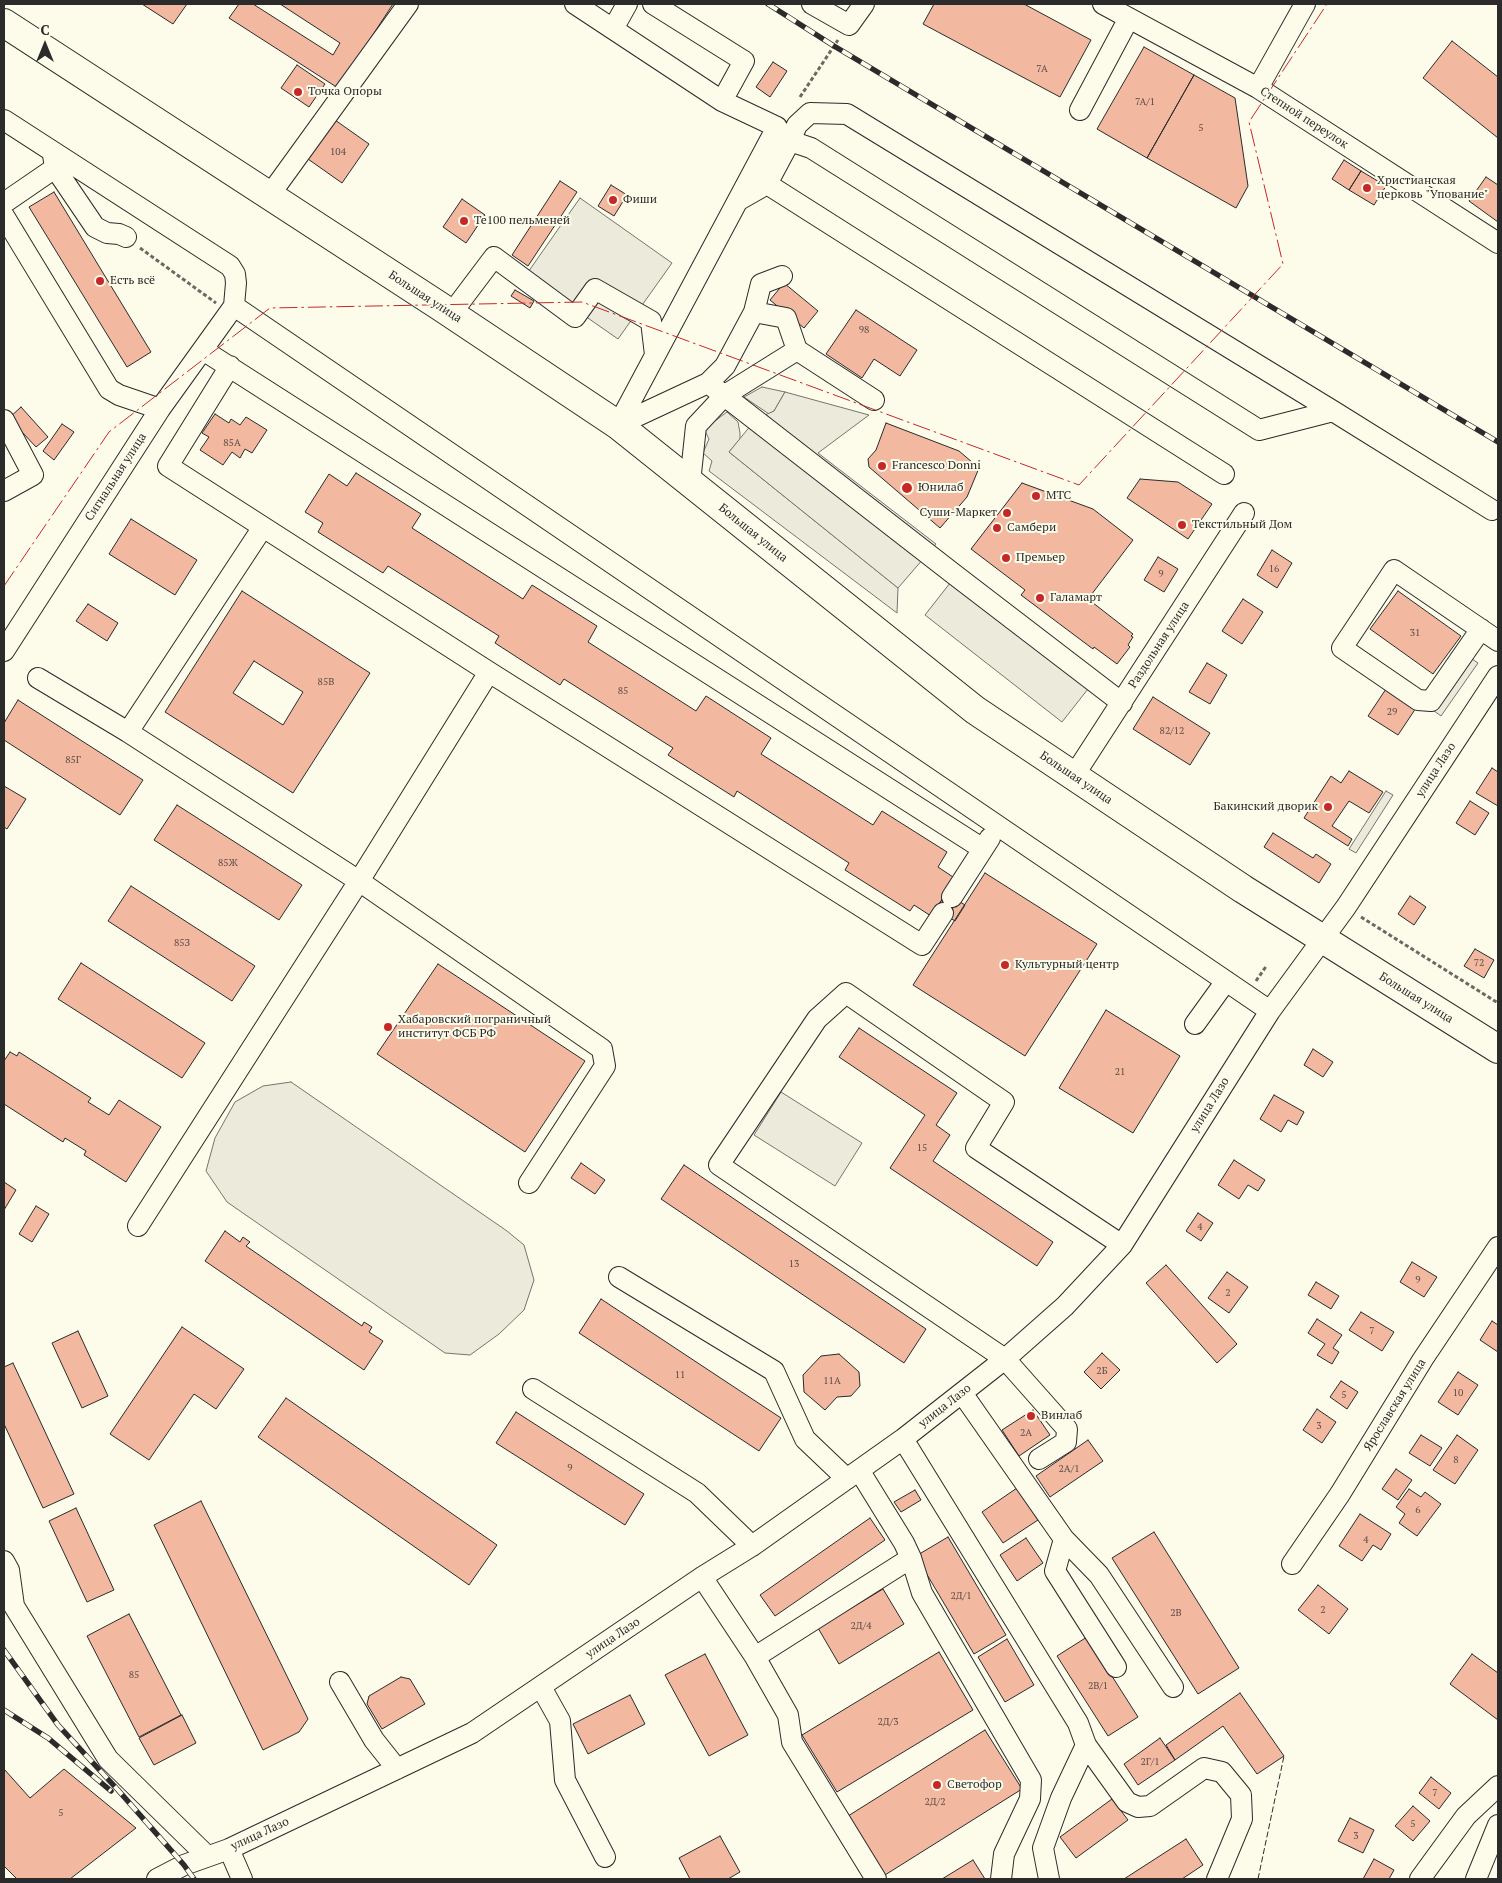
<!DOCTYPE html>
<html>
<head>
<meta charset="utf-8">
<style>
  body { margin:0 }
  #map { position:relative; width:1502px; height:1883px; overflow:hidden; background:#fdfbea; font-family:"PT Serif",serif }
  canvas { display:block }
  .frame { position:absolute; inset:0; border:5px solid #2b2b2b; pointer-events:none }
  .north { position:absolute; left:20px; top:20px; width:50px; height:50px; -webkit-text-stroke:4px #fdfbea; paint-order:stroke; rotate:0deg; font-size:14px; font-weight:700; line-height:20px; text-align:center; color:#2b2b2b }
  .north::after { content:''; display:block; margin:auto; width:18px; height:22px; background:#2b2b2b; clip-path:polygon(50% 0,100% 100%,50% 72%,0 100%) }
</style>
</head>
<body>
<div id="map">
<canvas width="1502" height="1883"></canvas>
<div class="frame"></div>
<div class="north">С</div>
</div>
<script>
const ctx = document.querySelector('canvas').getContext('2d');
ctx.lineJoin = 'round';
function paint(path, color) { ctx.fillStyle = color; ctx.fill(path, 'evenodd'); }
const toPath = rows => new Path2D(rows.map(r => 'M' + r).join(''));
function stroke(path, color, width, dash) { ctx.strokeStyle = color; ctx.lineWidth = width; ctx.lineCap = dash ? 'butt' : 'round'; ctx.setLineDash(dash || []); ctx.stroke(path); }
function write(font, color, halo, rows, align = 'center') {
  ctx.font = font + ' "PT Serif",serif'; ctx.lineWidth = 4; ctx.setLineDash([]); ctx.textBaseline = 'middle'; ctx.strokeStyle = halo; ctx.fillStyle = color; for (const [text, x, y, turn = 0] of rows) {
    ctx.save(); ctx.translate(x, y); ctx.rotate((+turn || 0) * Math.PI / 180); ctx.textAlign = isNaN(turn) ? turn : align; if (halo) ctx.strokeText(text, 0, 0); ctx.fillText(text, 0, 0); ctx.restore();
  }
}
const green = toPath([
  [762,387,785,392,774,411,769,414,744,397,762,387],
  [727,412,738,422,740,433,740,439,729,452,898,588,897,613,709,471,712,461,703,453,709,439,704,429,727,412],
  [291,1082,507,1231,524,1245,534,1280,524,1310,499,1334,470,1355,445,1353,227,1202,206,1171,215,1138,235,1102,263,1086,291,1082],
  [781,1092,862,1143,835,1186,754,1135,781,1092]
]);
paint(green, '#ecebdb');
stroke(green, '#74746e', 1);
const parking = toPath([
  [580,198,672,263,618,339,526,275,580,198],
  [785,392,869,415,818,453,936,544,898,588,729,452,756,419,774,411,785,392],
  [961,569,1099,675,1062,722,925,615,961,569],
  [1466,655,1478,663,1441,716,1430,708,1466,655],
  [1386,791,1393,795,1356,853,1349,849,1386,791]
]);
paint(parking, '#eceadb');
stroke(parking, '#74746e', 1);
const building = toPath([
  [142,4,187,4,173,24,142,4],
  [239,4,253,4,333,55,340,43,280,4,393,4,338,88,229,18,239,4],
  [934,4,1024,4,1091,40,1060,97,923,24,934,4],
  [1452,41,1498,77,1498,138,1423,78,1452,41],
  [1144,47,1194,75,1147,158,1097,129,1144,47],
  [773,62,787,71,770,97,756,87,773,62],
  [297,65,325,84,309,107,281,88,297,65],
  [1194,75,1235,98,1248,186,1236,208,1147,158,1194,75],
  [335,120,369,144,342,183,308,159,335,120],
  [1344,160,1361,171,1349,190,1332,179,1344,160],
  [1361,171,1386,186,1374,205,1349,190,1361,171],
  [1486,177,1498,185,1498,222,1469,201,1486,177],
  [560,181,577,192,528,266,512,255,560,181],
  [611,185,627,195,614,216,598,206,611,185],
  [54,192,151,352,127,367,29,207,54,192],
  [462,199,485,215,466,243,443,227,462,199],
  [784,283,818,311,804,328,770,300,784,283],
  [515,290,534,301,530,308,511,296,515,290],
  [856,310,917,350,900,376,874,359,862,378,826,354,856,310],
  [21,407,48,437,36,447,9,418,21,407],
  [215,414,229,423,231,419,240,425,246,417,267,430,252,453,245,449,240,458,232,452,223,465,200,450,209,437,202,433,215,414],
  [886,423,959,451,979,468,967,497,940,528,869,467,868,459,876,450,886,423],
  [62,424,74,432,54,460,43,451,62,424],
  [356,473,421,514,412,528,523,599,532,585,597,626,588,642,696,711,706,696,771,738,761,754,873,825,882,811,947,852,938,867,956,879,931,916,914,905,910,911,845,870,849,863,737,791,734,797,668,755,673,748,564,679,560,685,495,643,499,636,388,566,383,573,318,532,323,523,305,512,329,474,347,486,356,473],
  [1140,479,1178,482,1212,504,1188,539,1127,498,1140,479],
  [1022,483,1093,509,1133,540,1088,599,1133,634,1131,636,1133,637,1128,645,1130,647,1117,664,1094,647,1093,649,1021,595,1025,590,971,549,1022,483],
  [131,519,197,560,175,595,109,554,131,519],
  [1272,550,1292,563,1277,588,1257,575,1272,550],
  [1158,557,1178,569,1164,592,1144,580,1158,557],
  [242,591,370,673,293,793,165,712,242,591],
  [254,661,303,692,283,725,233,693,254,661],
  [1398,591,1461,636,1433,674,1370,629,1398,591],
  [1243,599,1263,612,1242,644,1222,631,1243,599],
  [88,604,118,623,107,641,76,621,88,604],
  [1207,663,1227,675,1210,704,1189,692,1207,663],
  [1386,689,1416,708,1398,735,1368,716,1386,689],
  [1153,697,1210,733,1190,765,1133,729,1153,697],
  [18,700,143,780,120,815,4,740,4,723,18,700],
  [1492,768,1498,772,1498,806,1476,793,1492,768],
  [1349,771,1383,792,1369,813,1349,801,1332,826,1352,839,1348,846,1304,818,1331,776,1341,783,1349,771],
  [4,786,26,799,7,829,4,827,4,786],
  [1470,801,1489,813,1475,835,1456,823,1470,801],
  [177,805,302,885,279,920,154,840,177,805],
  [1273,833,1313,858,1316,854,1331,864,1319,883,1264,847,1273,833],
  [985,873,1097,944,1025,1056,913,985,985,873],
  [131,886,255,966,232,1001,108,921,131,886],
  [946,893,965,905,955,921,936,909,946,893],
  [1410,896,1426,907,1414,925,1398,914,1410,896],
  [1475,949,1494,960,1484,978,1464,966,1475,949],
  [81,963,205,1043,182,1078,58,999,81,963],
  [438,964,585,1061,525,1152,377,1054,438,964],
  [1106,1010,1180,1056,1133,1133,1059,1088,1106,1010],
  [859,1028,957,1093,936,1125,950,1135,933,1161,1053,1242,1037,1266,890,1168,925,1115,839,1057,859,1028],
  [1313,1049,1333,1062,1323,1077,1304,1065,1313,1049],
  [10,1052,17,1056,19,1052,91,1098,88,1102,109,1115,119,1100,161,1127,126,1182,84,1155,86,1151,65,1138,63,1142,4,1104,4,1061,10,1052],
  [1274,1095,1304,1112,1297,1125,1288,1120,1281,1132,1260,1119,1274,1095],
  [1234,1160,1265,1180,1258,1191,1248,1185,1239,1199,1218,1185,1234,1160],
  [581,1163,605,1180,595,1194,571,1178,581,1163],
  [684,1165,926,1329,904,1363,661,1199,684,1165],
  [4,1182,16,1190,4,1210,4,1182],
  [36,1206,49,1214,32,1242,19,1234,36,1206],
  [1198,1213,1213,1223,1201,1241,1186,1231,1198,1213],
  [225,1231,240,1242,243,1237,250,1242,246,1246,362,1326,364,1322,372,1327,369,1332,383,1341,364,1370,205,1261,225,1231],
  [1412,1262,1437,1277,1424,1297,1400,1282,1412,1262],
  [1166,1265,1237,1344,1217,1363,1146,1283,1166,1265],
  [1227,1272,1248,1287,1229,1313,1208,1298,1227,1272],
  [1316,1282,1339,1296,1331,1309,1308,1295,1316,1282],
  [601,1299,781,1418,759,1451,579,1333,601,1299],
  [1361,1312,1394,1332,1382,1351,1349,1330,1361,1312],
  [1317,1319,1342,1335,1333,1348,1339,1352,1332,1364,1317,1355,1325,1344,1308,1333,1317,1319],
  [1492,1321,1498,1325,1498,1352,1480,1340,1492,1321],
  [182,1327,244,1369,216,1409,194,1394,149,1460,110,1434,182,1327],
  [78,1331,108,1396,82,1408,52,1343,78,1331],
  [1102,1353,1120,1370,1101,1389,1084,1372,1102,1353],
  [839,1354,859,1372,860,1386,851,1396,837,1397,825,1410,804,1392,803,1375,821,1356,839,1354],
  [13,1363,74,1494,43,1508,4,1424,4,1367,13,1363],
  [1458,1372,1478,1385,1458,1415,1438,1402,1458,1372],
  [1341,1381,1358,1392,1347,1409,1330,1397,1341,1381],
  [286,1398,497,1545,469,1585,258,1437,286,1398],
  [1317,1409,1336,1422,1322,1443,1303,1430,1317,1409],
  [1033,1410,1050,1435,1019,1456,1002,1430,1033,1410],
  [516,1412,644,1494,625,1525,496,1443,516,1412],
  [1421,1435,1442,1448,1430,1466,1409,1453,1421,1435],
  [1457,1435,1478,1450,1455,1484,1433,1470,1457,1435],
  [1088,1440,1103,1461,1050,1497,1036,1476,1088,1440],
  [1396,1469,1412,1480,1398,1500,1382,1489,1396,1469],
  [1017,1488,1038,1520,1003,1543,982,1512,1017,1488],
  [1409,1489,1421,1497,1425,1492,1441,1504,1417,1536,1399,1523,1405,1514,1396,1507,1409,1489],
  [915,1490,921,1500,901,1512,894,1502,915,1490],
  [201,1501,308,1719,299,1732,263,1750,154,1525,201,1501],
  [76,1508,114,1590,87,1602,49,1521,76,1508],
  [1360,1514,1391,1534,1381,1550,1373,1545,1362,1561,1339,1546,1360,1514],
  [870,1518,885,1540,775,1616,760,1595,870,1518],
  [1154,1532,1239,1668,1198,1694,1112,1558,1154,1532],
  [948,1537,1006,1635,974,1654,916,1556,948,1537],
  [1026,1538,1043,1563,1017,1581,1000,1555,1026,1538],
  [1318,1585,1348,1609,1329,1634,1298,1610,1318,1585],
  [883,1589,904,1624,839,1664,818,1628,883,1589],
  [129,1614,181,1715,139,1737,87,1636,129,1614],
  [1087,1637,1138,1717,1108,1736,1057,1656,1087,1637],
  [1007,1639,1034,1685,1005,1702,978,1657,1007,1639],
  [939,1652,973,1710,837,1792,802,1735,939,1652],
  [705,1654,748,1735,709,1756,665,1675,705,1654],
  [1472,1654,1498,1673,1498,1720,1450,1684,1472,1654],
  [401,1677,410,1679,425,1704,382,1729,367,1704,369,1696,401,1677],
  [1240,1693,1284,1756,1257,1774,1223,1726,1175,1760,1166,1745,1240,1693],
  [630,1695,645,1724,588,1754,573,1724,630,1695],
  [182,1715,196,1743,154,1765,139,1738,182,1715],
  [985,1730,1022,1789,885,1875,848,1816,985,1730],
  [1160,1738,1175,1760,1138,1785,1124,1764,1160,1738],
  [4,1769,30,1798,64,1769,136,1828,70,1879,17,1879,4,1866,4,1769],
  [1431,1777,1451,1793,1439,1809,1419,1793,1431,1777],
  [1112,1799,1128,1820,1076,1858,1060,1837,1112,1799],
  [1413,1806,1430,1821,1413,1841,1395,1826,1413,1806],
  [1350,1818,1374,1830,1363,1853,1338,1841,1350,1818],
  [720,1836,740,1872,728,1879,690,1879,679,1858,720,1836],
  [1186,1839,1203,1865,1182,1879,1124,1879,1186,1839],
  [1374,1859,1394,1870,1389,1879,1363,1879,1374,1859],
  [973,1860,985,1879,942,1879,973,1860]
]);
paint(building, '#f2b8a0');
stroke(building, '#2b2b2b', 1);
const minor = toPath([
  [575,4,722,101,777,127,618,425],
  [653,4,744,61,722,101],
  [812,4,849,25,864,4],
  [1103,4,1258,88,1498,243],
  [613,29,627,4],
  [1258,88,1305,4],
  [1080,110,1129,18],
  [4,120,230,266,235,274,236,283,234,306,160,409,4,651],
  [790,141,797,125,810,113,847,114,1333,411,1492,510],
  [55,168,95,227,107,233,119,234,126,237],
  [767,184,1224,474],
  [269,196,408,4],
  [739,200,767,184,790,141,811,148,1259,430,1333,411],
  [4,203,55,168,53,155],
  [4,216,109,389,119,395,160,409],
  [234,306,1270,1011],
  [754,312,761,284,782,276],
  [451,314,494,257,575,317,595,289,651,321,655,355],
  [203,350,983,849],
  [797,350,874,400],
  [230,366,168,466,489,672,922,945,943,913],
  [708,383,955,575,1122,703],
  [4,420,33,475,4,491],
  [618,425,708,383,725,366,754,312,786,318,797,350,725,395,696,426,690,483],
  [1481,629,1431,701,1418,700,1342,648,1394,570,1498,641],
  [38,678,128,732,359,881,602,1049,605,1066,529,1183],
  [128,732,263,527],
  [1073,777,1244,513],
  [952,897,990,838],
  [1195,1024,1226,981],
  [138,1226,359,881,489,672],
  [619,1277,774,1371,805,1439,847,1479],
  [533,1389,697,1493,752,1546],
  [962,1393,1064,1539,1099,1575,1173,1687],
  [903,1439,1078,1723,1086,1745,1061,1798,1043,1848,1049,1879],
  [1039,1459,1066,1442,1067,1429,1005,1359,719,1165,817,1019,846,993,1004,1102,976,1148,1122,1245],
  [859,1470,904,1543,911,1558,922,1593,1031,1780,1030,1799,1004,1854,1001,1879],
  [1064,1539,1055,1571,1116,1667],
  [4,1561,9,1570,14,1606,108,1759,207,1856],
  [1292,1564,1340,1494,1423,1359,1498,1247],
  [702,1577,755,1657,788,1715,792,1742,876,1879],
  [755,1657,911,1558],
  [340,1682,374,1740,397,1769],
  [541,1687,560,1721,565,1780,605,1857],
  [1086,1745,1127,1802,1138,1807,1150,1806,1204,1768,1222,1772,1241,1795,1242,1819,1217,1879],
  [229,1849,242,1879],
  [157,1879,184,1865,229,1849,472,1733,702,1577,752,1546,903,1439,1005,1359,1065,1306,1122,1245,1270,1011,1346,907,1498,676],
  [1420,1879,1466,1816,1498,1786],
  [1476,1879,1498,1825]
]);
const highway = toPath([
  [4,23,441,307,618,425,975,710,1243,889,1498,1049]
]);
stroke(minor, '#2b2b2b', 22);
stroke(highway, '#2b2b2b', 30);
stroke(toPath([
  [800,97,838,40],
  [140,248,216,303],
  [1361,917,1498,1003],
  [1256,981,1267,965]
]), '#6a6964', 3, [4, 2.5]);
stroke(minor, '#fdfbea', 20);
stroke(highway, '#fdfbea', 28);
const rail = toPath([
  [768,4,834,46,1498,442],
  [4,1650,58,1725,118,1790,184,1865,194,1879],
  [4,1710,48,1738,111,1791]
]);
stroke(rail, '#2b2b2b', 5.5);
stroke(rail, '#fdfbea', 4, [11]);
stroke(toPath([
  [1258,1879,1284,1756]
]), '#2b2b2b', 1, [6, 2.5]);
stroke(toPath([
  [4,586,109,432,270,308,582,302,1079,485,1283,264,1249,122,1327,4]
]), '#c62828', 1, [18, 4, 2.5, 4]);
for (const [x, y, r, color] of [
  [298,92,5,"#c62828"],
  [1367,188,5,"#c62828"],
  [613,200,5,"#c62828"],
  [464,221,5,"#c62828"],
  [100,281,5,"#c62828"],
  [882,466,5,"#c62828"],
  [907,488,6,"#c62828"],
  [1036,496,5,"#c62828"],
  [1007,513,5,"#c62828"],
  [1182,525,5,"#c62828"],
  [997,528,5,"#c62828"],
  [1006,558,5,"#c62828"],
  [1040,598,5,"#c62828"],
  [1328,807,5,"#c62828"],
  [1005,965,5,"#c62828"],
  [388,1027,5,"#c62828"],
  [1031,1416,5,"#c62828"],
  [937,1785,5,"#c62828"]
]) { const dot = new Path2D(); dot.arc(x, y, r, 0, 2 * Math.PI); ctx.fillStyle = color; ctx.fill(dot); stroke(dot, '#fdfbea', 2); }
write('10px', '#5d4e48', null, [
  ["7А",1042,69],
  ["7А/1",1145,102],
  ["5",1201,128],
  ["104",338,152],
  ["98",864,330],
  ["85А",232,443],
  ["16",1274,569],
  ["9",1161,574],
  ["31",1415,633],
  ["85В",326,682],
  ["85",623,691],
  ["29",1392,712],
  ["82/12",1172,731],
  ["85Г",73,760],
  ["85Ж",228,863],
  ["85З",182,943],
  ["72",1479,963],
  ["21",1120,1072],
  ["15",922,1148],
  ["4",1200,1227],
  ["13",794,1264],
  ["9",1418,1280],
  ["2",1228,1293],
  ["7",1372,1331],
  ["2Б",1102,1371],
  ["11",680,1375],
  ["11А",832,1381],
  ["10",1458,1393],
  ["5",1344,1395],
  ["3",1319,1426],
  ["2А",1026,1433],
  ["8",1456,1460],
  ["9",570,1468],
  ["2А/1",1069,1469],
  ["6",1418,1510],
  ["4",1366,1540],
  ["2Д/1",961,1596],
  ["2",1323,1610],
  ["2В",1176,1613],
  ["2Д/4",861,1626],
  ["85",134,1675],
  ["2В/1",1098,1686],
  ["2Д/3",888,1722],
  ["2Г/1",1150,1762],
  ["7",1435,1793],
  ["2Д/2",935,1802],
  ["5",61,1813],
  ["5",1413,1824],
  ["3",1356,1836]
]);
write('12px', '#2b2b2b', '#fdfbea', [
  ["Точка Опоры",308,92],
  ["Христианская",1377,181],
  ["церковь \"Упование\"",1377,195],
  ["Фиши",623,200],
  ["Те100 пельменей",474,221],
  ["Есть всё",110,281],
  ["Francesco Donni",892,466],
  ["Юнилаб",918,488],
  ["МТС",1046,496],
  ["Суши-Маркет",997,513,"right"],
  ["Текстильный Дом",1192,525],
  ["Самбери",1007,528],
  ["Премьер",1016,558],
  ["Галамарт",1050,598],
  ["Бакинский дворик",1318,807,"right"],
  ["Культурный центр",1015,965],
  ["Хабаровский пограничный",398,1020],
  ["институт ФСБ РФ",398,1034],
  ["Винлаб",1041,1416],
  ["Светофор",947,1785]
], 'left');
write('12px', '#2b2b2b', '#fdfbea', [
  ["Степной переулок",1304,118,33],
  ["Большая улица",425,297,33],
  ["Сигнальная улица",116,477,-57],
  ["Большая улица",753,533,39],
  ["Раздольная улица",1159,645,-57],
  ["улица Лазо",1436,770,-57],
  ["Большая улица",1076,778,34],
  ["Большая улица",1416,998,32],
  ["улица Лазо",1210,1105,-58],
  ["Ярославская улица",1395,1405,-58],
  ["улица Лазо",945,1406,-38],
  ["улица Лазо",613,1638,-34],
  ["улица Лазо",260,1834,-25]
]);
</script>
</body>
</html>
